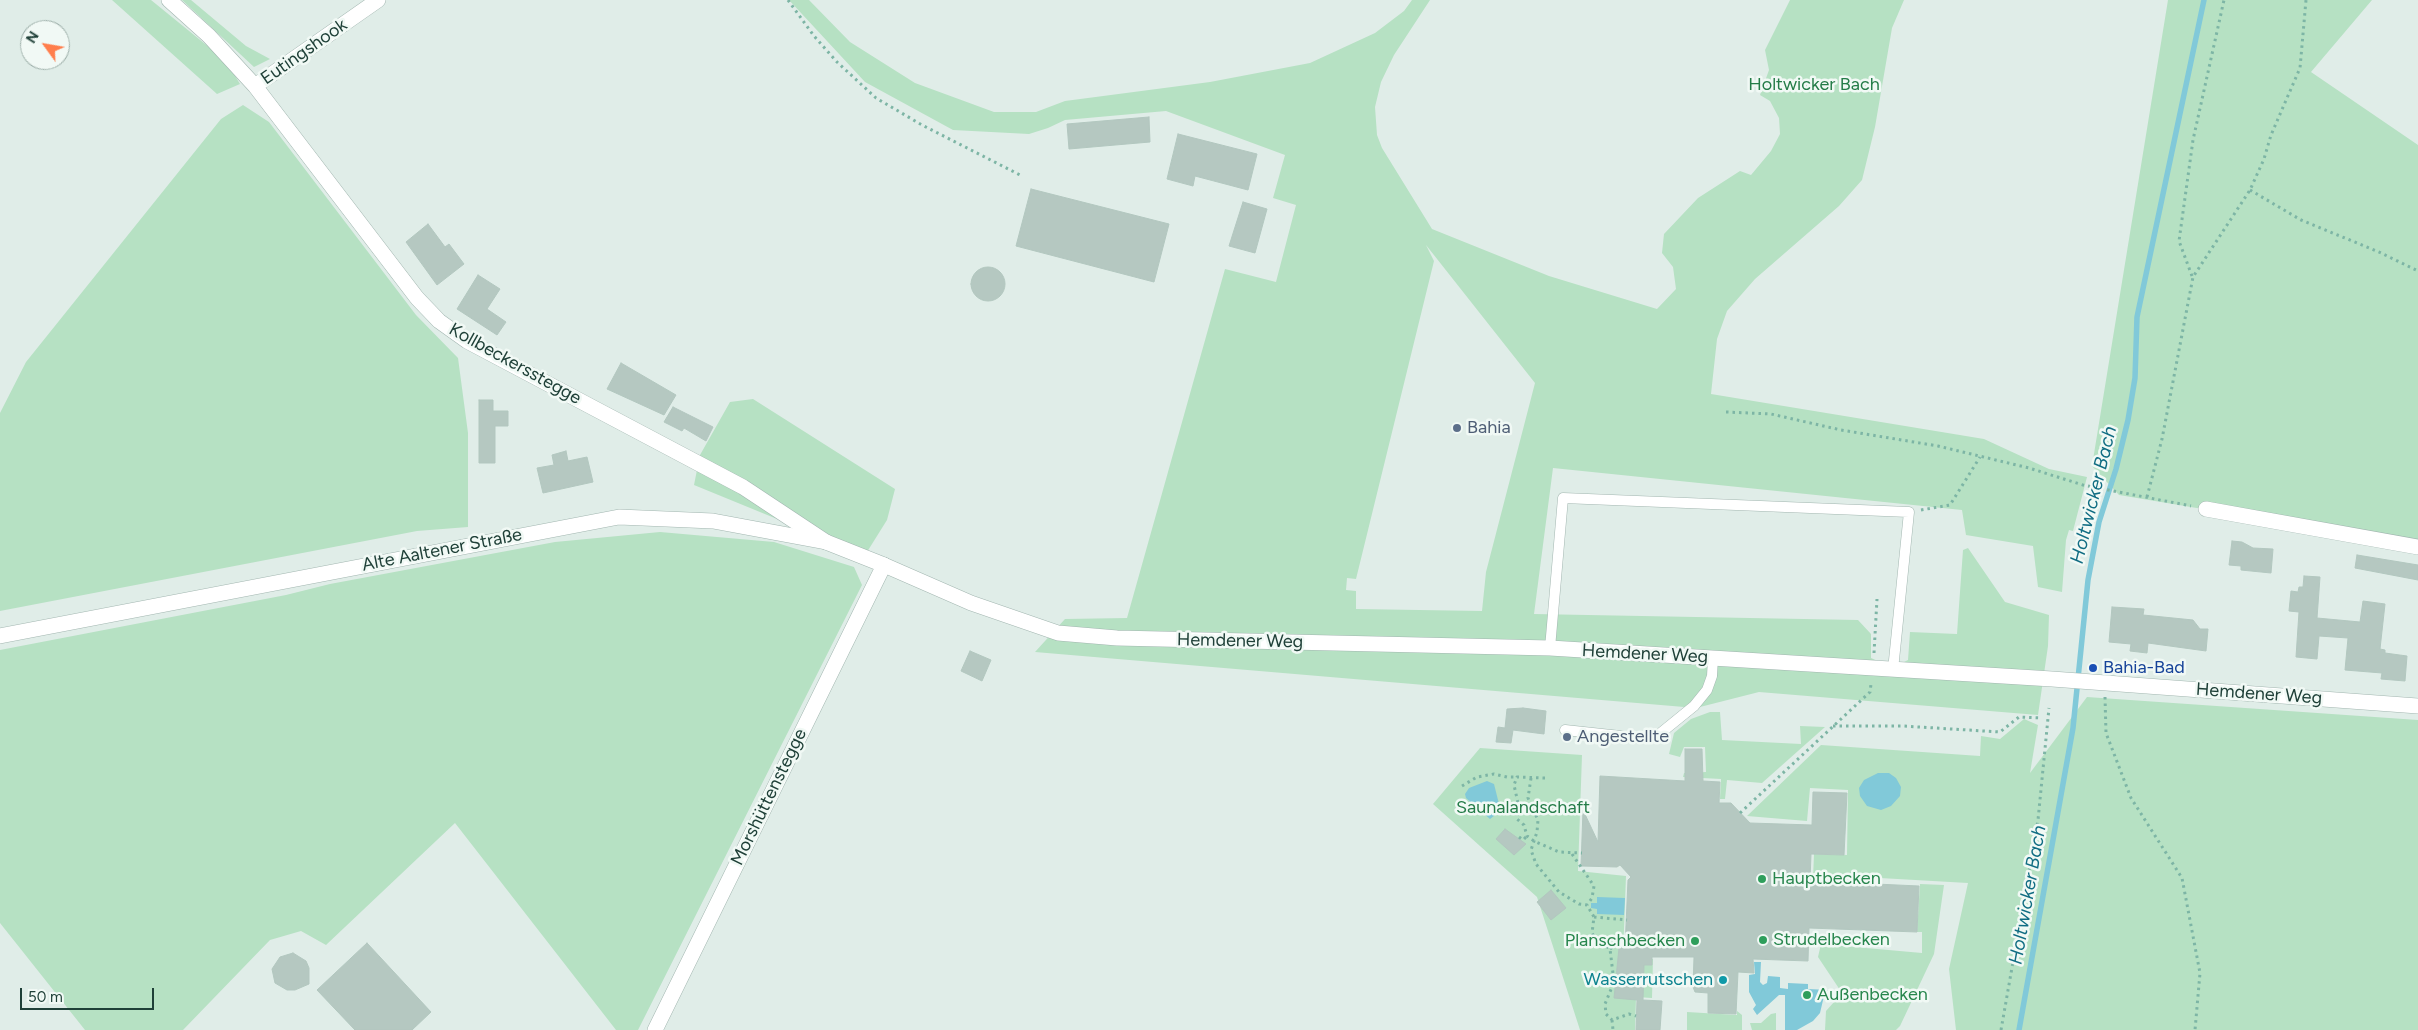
<!DOCTYPE html>
<html>
<head>
<meta charset="utf-8">
<style>
  body { margin:0 }
  #map { position:relative; width:2418px; height:1030px; overflow:hidden; background:#e0ede8; font-family:Figtree,sans-serif }
  canvas { display:block }
  .north { position:absolute; left:20px; top:20px; width:50px; height:50px; box-sizing:border-box; background:#f1f9f5; border:1px solid #9dafa9; border-radius:50%; rotate:302deg; font-size:14px; font-weight:700; line-height:20px; text-align:center; color:#1f4038 }
  .north::after { content:''; display:block; margin:auto; width:18px; height:22px; background:#ff7e4c; clip-path:polygon(50% 0,100% 100%,50% 72%,0 100%) }
  .scale { position:absolute; left:20px; top:988px; width:134px; height:22px; box-sizing:border-box; border:2px solid #1f4038; border-top:0; padding-left:6px; font-size:15px; line-height:18px; white-space:nowrap; color:#1f4038; -webkit-text-stroke:4px #f1f9f5; paint-order:stroke }
</style>
</head>
<body>
<div id="map">
<canvas width="2418" height="1030"></canvas>
<div class="north">N</div>
<div class="scale">50 m</div>
</div>
<script>
const ctx = document.querySelector('canvas').getContext('2d');
ctx.lineJoin = 'round';
function paint(path, color) { ctx.fillStyle = color; ctx.fill(path, 'evenodd'); }
const toPath = rows => new Path2D(rows.map(r => 'M' + r).join(''));
function stroke(path, color, width, dash) { ctx.strokeStyle = color; ctx.lineWidth = width; ctx.lineCap = dash ? 'butt' : 'round'; ctx.setLineDash(dash || []); ctx.stroke(path); }
function write(font, color, halo, rows, align = 'center') {
  ctx.font = font + ' Figtree,sans-serif'; ctx.lineWidth = 5; ctx.setLineDash([]); ctx.textBaseline = 'middle'; ctx.strokeStyle = halo; ctx.fillStyle = color; for (const [text, x, y, turn = 0] of rows) {
    ctx.save(); ctx.translate(x, y); ctx.rotate((+turn || 0) * Math.PI / 180); ctx.textAlign = isNaN(turn) ? turn : align; if (halo) ctx.strokeText(text, 0, 0); ctx.fillText(text, 0, 0); ctx.restore();
  }
}
paint(toPath([
  [112,0,151,0,226,61,240,84,217,94],
  [182,0,191,0,246,46,270,59,254,67],
  [789,0,809,0,850,42,915,83,994,112,1036,112,1065,101,1210,82,1310,63,1375,33,1404,11,1412,0,1430,0,1394,55,1381,82,1375,107,1377,135,1382,148,1432,229,1549,276,1657,309,1676,289,1673,267,1662,253,1664,234,1698,198,1740,171,1751,175,1771,151,1780,134,1779,118,1770,101,1760,95,1769,70,1765,50,1790,0,1904,0,1892,28,1875,127,1862,180,1839,206,1755,279,1727,311,1717,339,1711,394,1984,439,2049,469,2087,477,2073,531,2069,530,2066,540,2062,592,2038,587,2033,546,1966,535,1962,510,1553,468,1534,614,1858,620,1871,634,1871,658,1878,661,1900,664,1908,660,1910,632,1957,634,1963,550,1968,548,2005,602,2049,615,2048,646,2038,715,1759,692,1696,708,1035,652,1065,619,1127,618,1225,269,1276,282,1296,205,1273,198,1285,155,1166,111,1065,120,1048,128,1029,134,953,130,865,82],
  [1426,245,1535,383,1486,572,1482,611,1356,609,1356,591,1346,590,1347,578,1356,579,1434,261],
  [2168,0,2372,0,2311,72,2418,145,2418,545,2119,495,2092,466],
  [243,105,269,122,416,315,458,358,468,433,468,527,417,531,0,611,0,413,26,362,221,119],
  [753,399,895,489,887,520,867,552,821,537,694,485,700,455,730,402],
  [660,532,774,542,854,567,862,585,638,1030,616,1030,455,823,326,945,301,931,270,940,183,1030,85,1030,0,923,0,650,286,595,330,584,555,542],
  [2087,697,2418,720,2418,1030,1956,1030,1949,969,1968,883,1827,875,1825,878,1813,879,1814,854,1847,855,1848,790,1810,788,1807,821,1747,816,1821,745,1980,756,1981,736,2000,739,2024,719,2038,725,2030,773],
  [1710,712,1720,712,1722,740,1801,744,1800,726,1825,727,1762,783,1727,780,1725,799,1720,799,1721,779,1683,777,1684,773,1706,772,1705,747,1684,747,1680,757,1669,754,1674,733,1691,719],
  [1480,748,1582,755,1578,871,1626,876,1623,956,1653,959,1652,998,1636,997,1635,1030,1580,1030,1537,897,1433,804],
  [1920,884,1944,885,1934,954,1900,1026,1896,1030,1825,1030,1826,1011,1842,993,1818,957,1821,944,1922,953,1922,932,1917,932],
  [1737,1011,1742,1015,1742,1030,1687,1030,1687,1012,1737,1015],
  [1776,1013,1776,1030,1752,1030,1750,1023,1761,1023,1771,1014]
]), '#b6e1c3');
paint(toPath([
  [1878,773,1889,773,1896,778,1901,787,1900,796,1891,806,1881,810,1867,806,1860,796,1859,788,1864,780],
  [1487,781,1494,784,1499,804,1499,812,1490,819,1466,798,1465,794,1469,788],
  [1597,897,1625,898,1624,915,1597,914,1597,909,1591,908,1591,903,1597,903],
  [1754,962,1761,962,1760,982,1763,985,1767,983,1768,976,1780,977,1780,988,1788,989,1788,983,1808,984,1808,989,1828,990,1828,996,1824,996,1820,1013,1813,1021,1797,1030,1785,1030,1785,995,1779,995,1757,1015,1753,1009,1756,1005,1749,992,1749,975,1755,974]
]), '#81c9d9');
stroke(toPath([
  [2019,1030,2073,728,2088,580,2099,522,2116,469,2128,420,2135,378,2137,317,2204,0]
]), '#81c9d9', 5.5);
const building = toPath([
  [1149,117,1150,142,1069,149,1067,124,1149,117],
  [1178,134,1257,154,1248,190,1195,176,1193,186,1167,179,1178,134],
  [1031,189,1169,224,1154,282,1016,246,1031,189],
  [1243,202,1267,209,1255,253,1229,246,1243,202],
  [428,224,445,247,449,244,464,264,437,285,406,242,428,224],
  '971 284a17 17 0 1 1 34 0a17 17 0 1 1-34 0Z',
  [478,275,500,289,487,309,506,322,497,335,457,309,478,275],
  [621,363,676,395,664,415,607,389,621,363],
  [479,400,493,400,493,411,508,411,508,426,495,426,495,463,479,463,479,400],
  [673,407,713,427,706,441,684,428,682,431,664,422,673,407],
  [566,451,568,461,587,457,593,482,543,493,537,468,554,465,552,455,566,451],
  [2232,541,2242,542,2253,548,2273,549,2271,573,2241,570,2241,566,2229,565,2232,541],
  [2357,555,2418,565,2418,580,2355,568,2357,555],
  [2304,576,2320,577,2317,618,2360,622,2363,601,2385,604,2380,649,2385,650,2385,653,2407,656,2405,681,2381,679,2382,673,2345,670,2348,638,2319,636,2317,659,2296,657,2299,612,2289,611,2291,591,2298,592,2299,587,2303,587,2304,576],
  [2112,607,2144,609,2143,615,2193,620,2200,629,2208,629,2206,651,2148,643,2147,653,2130,651,2131,644,2109,642,2112,607],
  [970,651,991,660,982,681,961,671,970,651],
  [1523,708,1546,711,1544,734,1513,730,1511,743,1496,742,1498,727,1505,728,1507,709,1523,708],
  [1685,749,1702,749,1703,781,1720,782,1719,803,1731,803,1750,823,1812,825,1813,792,1847,793,1844,855,1811,854,1810,881,1919,886,1917,932,1809,928,1808,961,1753,959,1754,973,1738,972,1736,1014,1708,1013,1708,993,1695,992,1693,987,1694,957,1652,957,1652,965,1644,965,1643,1000,1662,1001,1660,1030,1636,1030,1637,1000,1614,998,1619,948,1625,948,1628,880,1631,877,1620,865,1617,867,1581,866,1583,810,1598,842,1600,776,1685,781,1685,749],
  [1505,829,1526,844,1514,855,1496,839,1505,829],
  [1551,890,1566,908,1551,920,1537,902,1551,890],
  [367,943,431,1012,412,1030,355,1030,317,990,367,943],
  [293,953,306,961,309,968,309,984,295,990,287,990,275,983,272,969,280,957,293,953]
]);
paint(building, '#b5c8c1');
stroke(building, '#b2c7bf', 1);
const service = toPath([
  [1550,648,1563,498,1909,512,1893,670],
  [1565,730,1639,738,1657,736,1694,706,1707,690,1712,676,1713,658]
]);
const minor = toPath([
  [169,0,209,36,255,86,417,298,439,321,467,341,743,487,826,542],
  [255,86,378,0],
  [2206,509,2418,547],
  [655,1030,884,565]
]);
const tertiary = toPath([
  [0,636,619,517,713,521,826,542,884,565,971,603,1058,633,1117,638,1550,648,2052,679,2418,706]
]);
stroke(service, '#a2b6b0', 11);
stroke(minor, '#a2b6b0', 16);
stroke(tertiary, '#a2b6b0', 16);
stroke(toPath([
  [788,0,814,36,837,62,876,98,922,125,1022,176],
  [2250,190,2301,220,2379,252,2418,271],
  [2192,276,2179,241,2193,140,2224,0],
  [1726,412,1771,414,1841,430,1938,446,2029,468,2083,485,2191,506],
  [2147,497,2162,439,2193,277,2250,190,2264,159,2271,135,2300,68,2306,0],
  [1921,510,1950,505,1980,457],
  [1874,653,1877,599],
  [2105,697,2106,733,2131,798,2182,878,2200,973,2195,1030],
  [1833,726,1903,726,2000,732,2019,717,2042,718],
  [1531,778,1528,798,1538,820,1537,832,1531,850,1536,864,1559,892,1579,904,1587,905,1594,917,1592,933,1595,938,1610,949,1614,982,1605,1004,1606,1014,1612,1020,1629,1014,1636,1016],
  [1545,778,1517,777,1514,785,1518,803,1517,819,1524,825,1527,836,1534,841,1559,852,1582,853],
  [1462,786,1477,777,1494,774,1507,777,1517,777],
  [1740,813,1870,692,1871,684],
  [1519,837,1523,840,1527,836],
  [1572,854,1594,886,1592,898,1587,905],
  [1594,917,1627,920],
  [1610,949,1626,938],
  [1612,1020,1613,1030],
  [2001,1030,2038,820,2049,708]
]), '#7db5a5', 3, [2.5, 4]);
stroke(service, '#fff', 10);
stroke(minor, '#fff', 15);
stroke(tertiary, '#fff', 15);
for (const [x, y, r, color] of [
  [1457,428,5,"#5c6f8a"],
  [2093,668,5,"#1a4fb4"],
  [1567,737,5,"#5c6f8a"],
  [1762,879,5,"#2e9e5b"],
  [1763,940,5,"#2e9e5b"],
  [1695,941,5,"#2e9e5b"],
  [1723,980,5,"#0f9aa8"],
  [1807,995,5,"#2e9e5b"]
]) { const dot = new Path2D(); dot.arc(x, y, r, 0, 2 * Math.PI); ctx.fillStyle = color; ctx.fill(dot); stroke(dot, '#f1f9f5', 2); }
write('18px', '#1f4038', '#f1f9f5', [
  ["Eutingshook",304,52,-35],
  ["Kollbeckersstegge",515,364,29],
  ["Alte Aaltener Straße",442,550,-11],
  ["Hemdener Weg",1240,641,1],
  ["Hemdener Weg",1645,654,3],
  ["Hemdener Weg",2259,694,4],
  ["Morshüttenstegge",769,797,-64]
]);
write('18px', '#247c48', '#f1f9f5', [
  ["Holtwicker Bach",1814,85],
  ["Saunalandschaft",1523,808]
]);
write('18px', '#4e5e75', '#f1f9f5', [
  ["Bahia",1467,428],
  ["Angestellte",1577,737]
], 'left');
write('18px', '#164399', '#f1f9f5', [
  ["Bahia-Bad",2103,668]
], 'left');
write('18px', '#27864d', '#f1f9f5', [
  ["Hauptbecken",1772,879],
  ["Strudelbecken",1773,940],
  ["Planschbecken",1685,941,"right"],
  ["Außenbecken",1817,995]
], 'left');
write('18px', '#0d838f', '#f1f9f5', [
  ["Wasserrutschen",1713,980]
], 'right');
write('italic 19px', '#116d83', '#f1f9f5', [
  ["Holtwicker Bach",2094,495,-76],
  ["Holtwicker Bach",2028,895,-80]
]);
</script>
</body>
</html>
